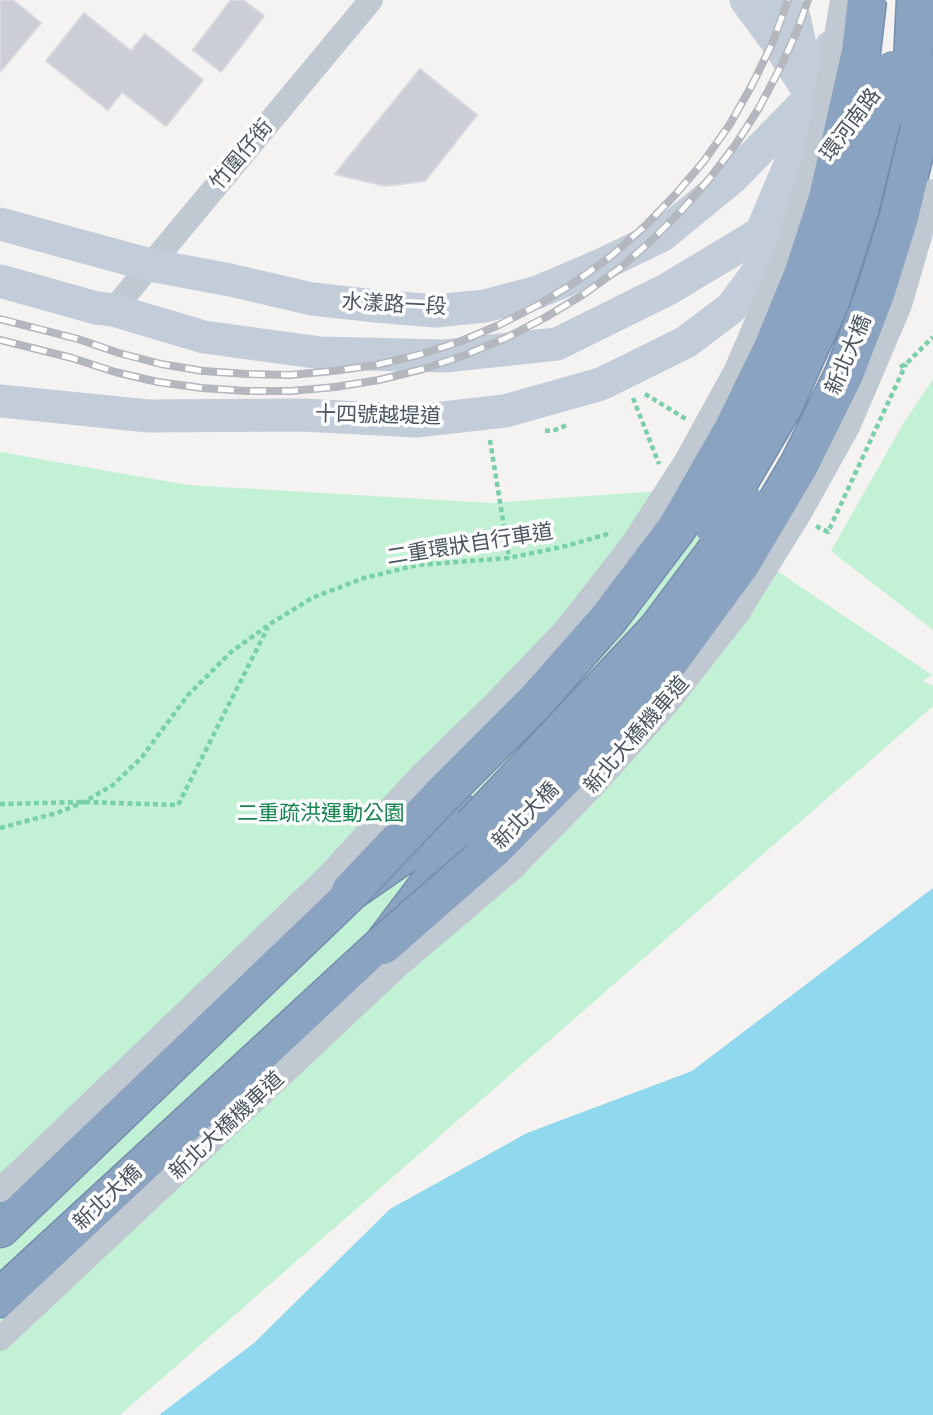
<!DOCTYPE html>
<html>
<head>
<meta charset="utf-8">
<style>
  body { margin:0 }
  canvas { display:block; background:#f5f2f2 }
</style>
</head>
<body>
<canvas width="933" height="1415"></canvas>
<script>
const ctx = document.querySelector('canvas').getContext('2d');
ctx.lineJoin = 'round';
function paint(path, color) { ctx.fillStyle = color; ctx.fill(path, 'evenodd'); }
const toPath = rows => new Path2D(rows.map(r => 'M' + r).join(''));
function stroke(path, color, width, dash) { ctx.strokeStyle = color; ctx.lineWidth = width; ctx.lineCap = dash ? 'butt' : 'round'; ctx.setLineDash(dash || []); ctx.stroke(path); }
function write(font, color, halo, rows, align = 'center') {
  ctx.font = font + ' Karla,"Noto Sans TC",sans-serif'; ctx.lineWidth = 7; ctx.setLineDash([]); ctx.textBaseline = 'middle'; ctx.strokeStyle = halo; ctx.fillStyle = color; for (const [text, x, y, turn = 0] of rows) {
    ctx.save(); ctx.translate(x, y); ctx.rotate((+turn || 0) * Math.PI / 180); ctx.textAlign = isNaN(turn) ? turn : align; if (halo) ctx.strokeText(text, 0, 0); ctx.fillText(text, 0, 0); ctx.restore();
  }
}
paint(toPath([
  [933,379,933,630,831,551,903,424],
  [0,452,188,485,490,503,658,491,932,675,923,681,933,686,933,706,120,1415,0,1415]
]), '#c2f1d5');
paint(toPath([
  [933,888,933,1415,159,1415,254,1343,390,1209,527,1133,692,1071]
]), '#8fd8ee');
const building = toPath([
  [0,0,13,0,41,23,0,72,0,0],
  [231,0,243,0,264,16,221,72,193,50,231,0],
  [84,13,131,51,145,34,203,80,166,126,122,92,108,110,46,61,84,13],
  [420,69,477,115,425,181,385,186,335,174,420,69]
]);
paint(building, '#ccced5');
stroke(building, '#d6d8de', 2);
const highway = toPath([
  [0,1228,351,891,462,814],
  [0,1298,383,945,472,827]
]);
stroke(highway, '#758ead', 41);
stroke(toPath([
  [900,367,906,364,933,337],
  [645,394,686,419],
  [633,398,659,464],
  [545,431,555,430,567,425],
  [490,440,509,558],
  [816,526,828,532,906,364],
  [0,804,84,802,178,805,268,627],
  [0,828,57,813,84,802,113,785,142,757,188,695,231,652,270,624,312,598,364,578,418,565,509,558,566,546,611,533]
]), '#79d0a7', 4.5, [5, 3.5]);
stroke(toPath([
  [113,310,371,0]
]), '#c0c9d1', 24);
stroke(toPath([
  [746,0,777,42,812,96],
  [781,0,794,17,806,72],
  [0,224,150,265,230,280,312,299,376,306,435,311,485,306,538,292,599,266,661,236,732,178,805,103],
  [0,281,96,308,113,310,204,337,321,353,445,356,557,344,668,289,761,233,772,220],
  [0,401,148,416,303,415,416,421,505,411,601,384,686,342,731,308,760,269,761,233,789,167,812,96,831,47]
]), '#c3cdd9', 33);
stroke(highway, '#8aa3c1', 38);
const rail = toPath([
  [0,319,78,339,119,353,161,364,203,371,247,374,290,375,333,371,376,365,418,355,459,342,499,325,538,305,575,282,610,257,644,227,675,195,704,161,730,124,752,85,772,44,788,0],
  [0,340,72,358,115,372,158,382,202,388,247,391,291,391,335,387,379,380,423,369,465,355,506,338,546,317,584,294,620,268,652,240,682,210,710,178,736,144,759,108,779,70,797,31,808,0]
]);
stroke(rail, '#b4b7bd', 8);
stroke(rail, '#fff', 5, [16]);
const highwayBridge = toPath([
  [904,106,913,63,916,0],
  [713,525,783,406,829,304,859,210,893,70],
  [472,827,658,629,735,526,747,505],
  [351,891,441,796,536,701,609,618,677,528,733,430,773,348,803,275,828,198,861,52,867,0],
  [383,945,494,848,591,750,667,664,741,563,799,465,844,374,875,294,899,217,933,74]
]);
stroke(highwayBridge, '#758ead', 41, []);
stroke(toPath([
  [0,1190,330,874,423,773,494,704,566,629,633,543,686,461,736,370,786,253,817,150,842,0],
  [0,1339,400,964,512,869,597,782,666,705,738,613,800,513,848,427,900,305,933,191]
]), '#c0c9d1', 24);
stroke(highwayBridge, '#8aa3c1', 38);
write('21px', '#4a5560', '#fff', [
  ["環河南路",851,125,-53],
  ["竹圍仔街",242,155,-50],
  ["水漾路一段",394,305,3],
  ["新北大橋",849,355,-67],
  ["十四號越堤道",378,416,1],
  ["二重環狀自行車道",470,545,-9],
  ["新北大橋機車道",637,735,-49],
  ["新北大橋",526,816,-45],
  ["新北大橋機車道",227,1126,-43],
  ["新北大橋",108,1198,-43]
]);
write('21px', '#178551', '#fff', [
  ["二重疏洪運動公園",321,814]
]);
</script>
</body>
</html>
